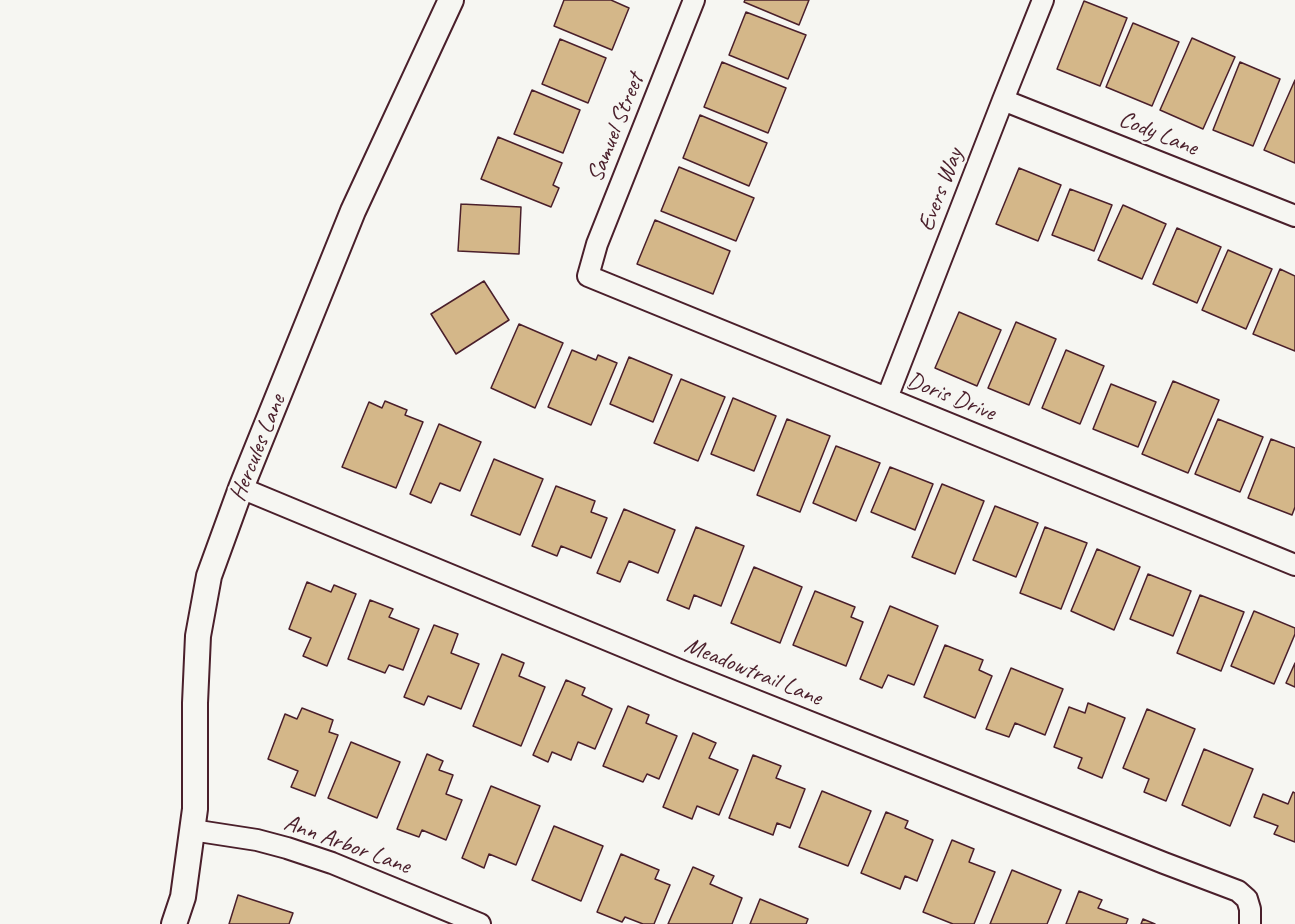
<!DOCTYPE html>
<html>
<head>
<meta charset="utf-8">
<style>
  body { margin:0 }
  canvas { display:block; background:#f6f6f2 }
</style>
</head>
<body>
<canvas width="1295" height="924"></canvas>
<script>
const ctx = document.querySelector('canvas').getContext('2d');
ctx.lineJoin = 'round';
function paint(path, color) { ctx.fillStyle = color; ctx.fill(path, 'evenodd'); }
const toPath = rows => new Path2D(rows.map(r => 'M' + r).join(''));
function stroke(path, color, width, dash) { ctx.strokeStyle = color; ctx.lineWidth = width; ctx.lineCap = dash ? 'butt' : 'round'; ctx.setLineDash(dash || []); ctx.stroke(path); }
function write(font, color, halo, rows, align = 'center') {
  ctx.font = font + ' Caveat,sans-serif'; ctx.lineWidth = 5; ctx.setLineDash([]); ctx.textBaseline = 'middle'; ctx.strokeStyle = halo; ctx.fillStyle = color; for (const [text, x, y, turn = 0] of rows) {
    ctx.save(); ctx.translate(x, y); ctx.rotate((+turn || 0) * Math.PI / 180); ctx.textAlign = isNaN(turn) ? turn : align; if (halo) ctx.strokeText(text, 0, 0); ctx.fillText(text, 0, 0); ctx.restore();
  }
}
const building = toPath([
  [564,0,611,0,629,8,612,50,554,26,564,0],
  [745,0,809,0,799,25,744,2,745,0],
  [1084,1,1127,18,1100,86,1057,69,1084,1],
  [746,12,806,35,788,79,729,55,746,12],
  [1133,23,1179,42,1152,106,1106,87,1133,23],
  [1192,38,1235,57,1203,129,1160,110,1192,38],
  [560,39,606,58,588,103,542,84,560,39],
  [722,62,786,88,768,133,704,107,722,62],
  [1240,62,1280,79,1253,146,1213,130,1240,62],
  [1295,80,1295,163,1264,150,1295,80],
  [532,90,580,110,563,153,514,134,532,90],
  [700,115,767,143,749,186,683,158,700,115],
  [498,137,562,163,553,185,559,188,551,207,481,179,498,137],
  [679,167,754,198,736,241,661,211,679,167],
  [1019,168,1061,185,1038,241,996,224,1019,168],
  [1070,189,1112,205,1094,251,1052,235,1070,189],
  [461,204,521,207,519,254,458,251,461,204],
  [1123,205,1166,224,1142,279,1098,260,1123,205],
  [655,220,730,251,713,294,637,264,655,220],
  [1177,228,1221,247,1197,303,1153,284,1177,228],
  [1228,250,1272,269,1246,329,1202,310,1228,250],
  [1280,269,1295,276,1295,351,1253,334,1280,269],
  [484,281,509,320,456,354,431,314,484,281],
  [959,312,1001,330,977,386,935,368,959,312],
  [1016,322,1056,339,1029,405,988,388,1016,322],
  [519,324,563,343,535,408,491,388,519,324],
  [572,350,596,360,598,355,617,363,591,425,548,407,572,350],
  [1066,350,1104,366,1080,424,1042,408,1066,350],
  [629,357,672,375,653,422,610,404,629,357],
  [681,379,725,397,698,461,654,443,681,379],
  [1173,381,1219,400,1188,473,1142,454,1173,381],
  [1111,384,1156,402,1138,447,1093,429,1111,384],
  [733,398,776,416,754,471,711,454,733,398],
  [385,401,407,410,405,415,423,422,396,488,342,467,369,402,382,408,385,401],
  [787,419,830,436,800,512,757,495,787,419],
  [1218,419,1263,437,1240,492,1195,474,1218,419],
  [439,424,481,442,460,491,440,483,431,503,410,494,439,424],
  [1271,439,1295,448,1295,507,1292,515,1248,498,1271,439],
  [836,446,880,463,856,521,813,503,836,446],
  [494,459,543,479,520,535,471,515,494,459],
  [890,467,933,484,915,530,871,512,890,467],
  [942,484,984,501,955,574,912,557,942,484],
  [556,486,595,501,591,512,607,518,591,558,561,546,557,556,532,546,556,486],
  [995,506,1038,523,1016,577,973,560,995,506],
  [624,509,675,530,658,573,629,561,620,582,597,573,624,509],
  [696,527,744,546,721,606,694,595,689,609,667,600,696,527],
  [1045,527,1087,543,1061,609,1020,593,1045,527],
  [1097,549,1140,567,1114,630,1071,611,1097,549],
  [754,567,802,587,780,643,731,623,754,567],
  [1148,574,1191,591,1173,636,1130,619,1148,574],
  [307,582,331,592,334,585,356,594,327,666,303,656,311,638,289,629,307,582],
  [815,591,855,607,851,617,863,622,846,666,793,645,815,591],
  [1200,595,1244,612,1221,671,1177,653,1200,595],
  [370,600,393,609,389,617,419,629,403,670,389,665,385,673,348,659,370,600],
  [890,606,938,626,914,685,888,675,882,688,860,679,890,606],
  [1254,611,1295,628,1295,634,1274,684,1231,666,1254,611],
  [434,625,458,634,451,653,479,664,461,709,428,696,424,705,404,697,434,625],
  [945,645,983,660,979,670,992,676,975,718,924,697,945,645],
  [502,654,524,663,519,676,545,687,521,746,473,726,502,654],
  [1295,663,1295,687,1286,683,1295,663],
  [1011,668,1063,689,1045,735,1015,723,1009,737,986,729,1011,668],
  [566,680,585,688,582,695,612,709,595,749,578,742,571,760,552,752,548,762,533,755,566,680],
  [1088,703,1125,718,1102,778,1078,768,1082,758,1054,747,1069,707,1085,713,1088,703],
  [628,706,649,715,646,723,677,736,659,779,647,774,643,782,603,766,628,706],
  [302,708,333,720,329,732,338,735,315,796,291,787,298,771,268,759,285,714,297,719,302,708],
  [1147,709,1195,729,1166,801,1144,792,1149,779,1123,768,1147,709],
  [693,733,716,743,709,758,738,770,719,815,697,806,692,819,663,807,693,733],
  [351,742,400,762,377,818,328,798,351,742],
  [1204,749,1253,769,1230,826,1182,805,1204,749],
  [427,754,443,761,439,770,453,775,446,794,462,800,446,840,422,830,419,837,397,829,427,754],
  [753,755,781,766,776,778,805,789,790,828,777,823,773,835,729,818,753,755],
  [491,786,540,806,516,865,489,854,484,868,462,858,491,786],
  [822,791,871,811,848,866,799,847,822,791],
  [1293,792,1295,793,1295,842,1274,834,1278,826,1254,817,1263,794,1288,804,1293,792],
  [886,812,908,821,905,828,933,840,917,881,905,876,900,889,861,873,886,812],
  [554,826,603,846,581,901,532,880,554,826],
  [952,840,974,849,969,862,995,872,974,924,953,924,923,912,952,840],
  [621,854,659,870,655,879,670,885,654,924,643,924,625,917,622,922,597,912,621,854],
  [693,867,714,876,710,884,742,898,732,924,668,924,693,867],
  [1012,870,1061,890,1047,924,990,924,1012,870],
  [1079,891,1102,900,1098,908,1128,919,1126,924,1066,924,1079,891],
  [238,895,293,913,289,924,229,924,238,895],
  [760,899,808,919,806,924,750,924,760,899],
  [1143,919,1155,924,1141,924,1143,919]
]);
paint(building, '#d4b789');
stroke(building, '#4a1f2b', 1.5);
const minor = toPath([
  [694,0,597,244,588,276,1295,565],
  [1003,100,1295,216],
  [887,398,1003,100,1043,0],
  [241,488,682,671,1164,863,1238,891,1247,899,1250,909,1250,924],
  [192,830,257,840,287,848,332,863,480,924]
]);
const tertiary = toPath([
  [174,924,183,897,195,809,195,703,198,636,209,576,241,488,353,211,451,0]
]);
stroke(minor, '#4a1f2b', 24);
stroke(tertiary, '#4a1f2b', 28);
stroke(minor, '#f6f6f2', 20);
stroke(tertiary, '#f6f6f2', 24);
write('24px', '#4a1f2b', '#f6f6f2', [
  ["Samuel Street",616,128,-68],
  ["Cody Lane",1158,134,22],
  ["Evers Way",941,190,-69],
  ["Doris Drive",951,397,22],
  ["Hercules Lane",258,448,-68],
  ["Meadowtrail Lane",753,672,22],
  ["Ann Arbor Lane",347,845,20]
]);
</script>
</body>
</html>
